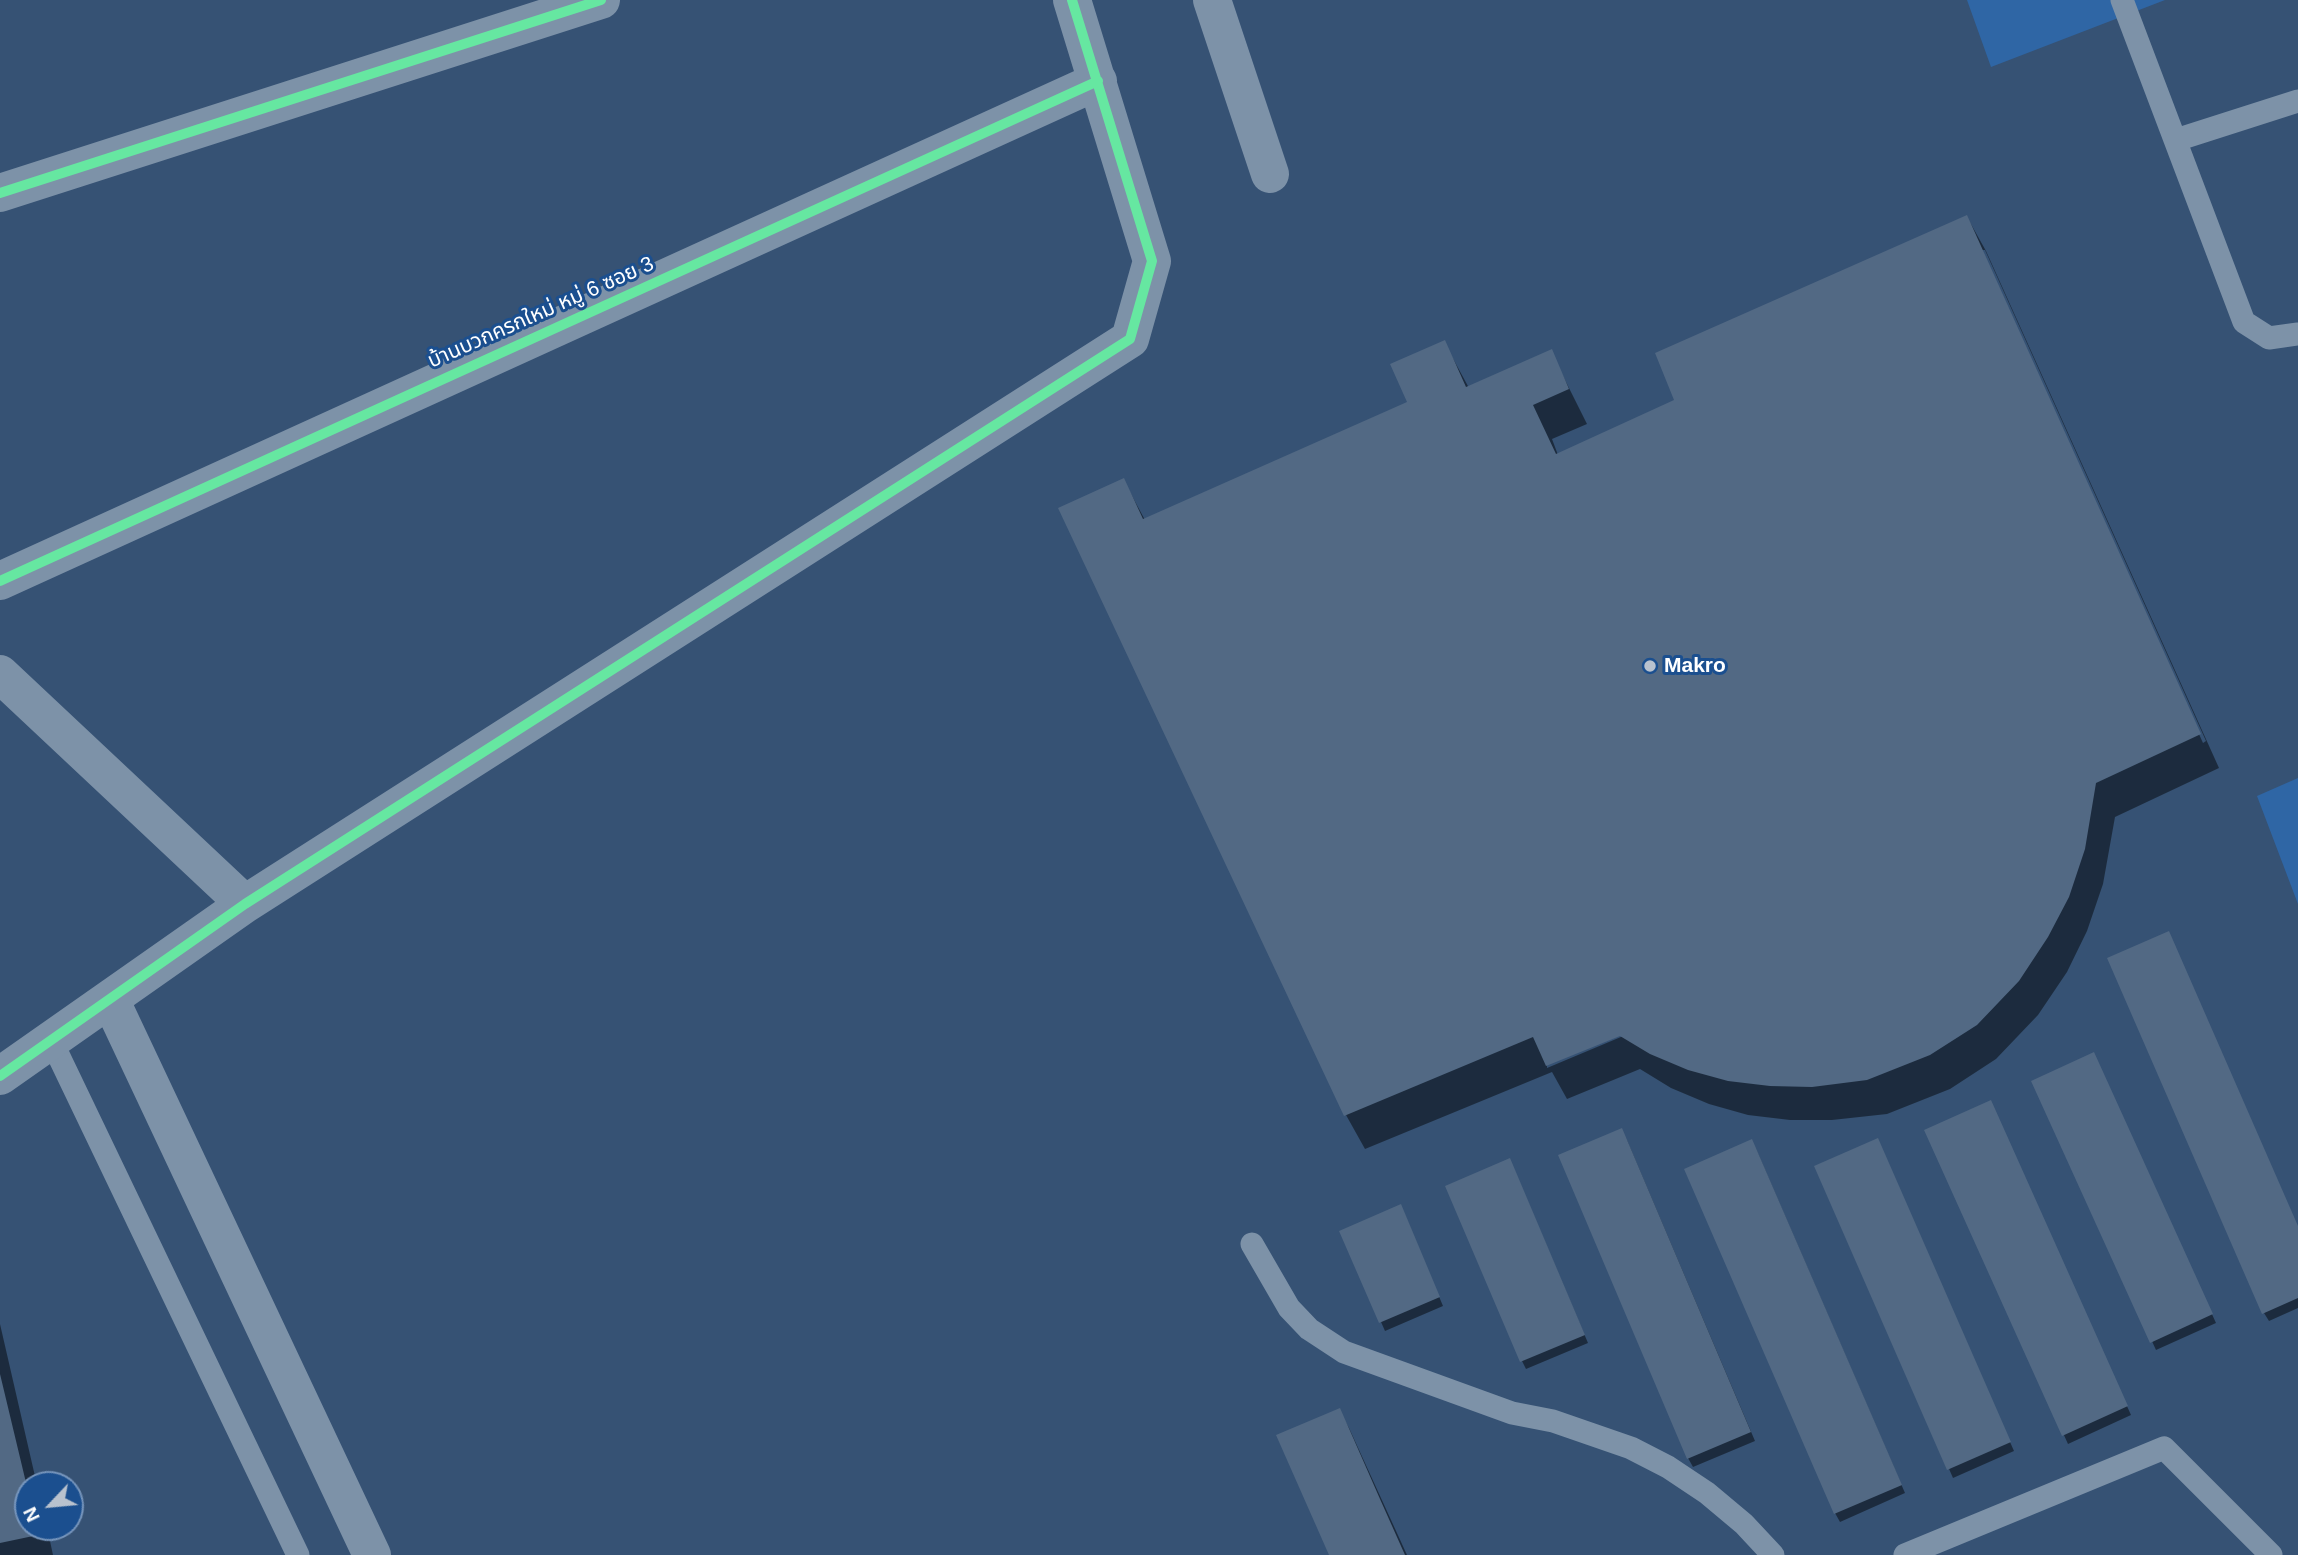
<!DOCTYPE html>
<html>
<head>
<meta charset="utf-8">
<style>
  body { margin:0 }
  #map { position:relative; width:2298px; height:1555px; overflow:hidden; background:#365274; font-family:Arial,sans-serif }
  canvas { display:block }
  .north { position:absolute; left:14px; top:1471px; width:70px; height:70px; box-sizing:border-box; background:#1b4f8f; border:2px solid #7695bc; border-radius:50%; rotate:244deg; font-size:19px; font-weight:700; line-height:28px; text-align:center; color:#fff }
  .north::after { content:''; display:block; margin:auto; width:24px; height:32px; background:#b9c2ce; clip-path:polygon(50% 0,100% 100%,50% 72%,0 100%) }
</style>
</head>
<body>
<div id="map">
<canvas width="2298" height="1555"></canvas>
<div class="north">N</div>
</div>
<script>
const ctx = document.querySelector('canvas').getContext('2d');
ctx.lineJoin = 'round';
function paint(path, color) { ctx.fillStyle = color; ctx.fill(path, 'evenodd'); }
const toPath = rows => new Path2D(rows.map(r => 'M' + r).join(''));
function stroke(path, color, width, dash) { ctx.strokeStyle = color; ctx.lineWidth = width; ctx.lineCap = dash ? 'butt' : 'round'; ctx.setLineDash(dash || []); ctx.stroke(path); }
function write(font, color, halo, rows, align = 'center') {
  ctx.font = font + ' Arial,"Noto Sans Thai",sans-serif'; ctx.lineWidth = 6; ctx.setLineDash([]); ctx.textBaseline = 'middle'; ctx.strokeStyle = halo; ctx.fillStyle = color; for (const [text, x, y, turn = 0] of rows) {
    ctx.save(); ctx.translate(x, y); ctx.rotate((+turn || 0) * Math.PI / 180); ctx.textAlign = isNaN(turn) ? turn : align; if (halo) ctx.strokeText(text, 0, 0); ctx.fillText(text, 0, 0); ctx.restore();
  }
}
paint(toPath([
  [1967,0,2165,0,1991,67],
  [2298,778,2298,904,2257,796]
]), '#2f66a5');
paint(toPath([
  [1967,217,1986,251,2219,768,2115,817,2103,884,2087,931,2067,972,2038,1015,1996,1059,1950,1089,1887,1114,1832,1120,1790,1120,1748,1115,1709,1104,1671,1088,1640,1069,1567,1099,1552,1072,1365,1149,1346,1115,1124,481,1145,520,1409,403,1444,342,1469,388,1551,352,1587,424,1552,439,1558,455,1676,400],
  [1981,250,1985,250,2206,741,2203,743],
  [1627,1031,1628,1034,1547,1068,1547,1064],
  [2098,1063,2216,1323,2156,1350,2033,1082],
  [1994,1110,2131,1415,2068,1444,1926,1131],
  [1626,1138,1755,1441,1693,1467,1688,1458],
  [1878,1140,2014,1451,1953,1478,1817,1167],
  [1756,1149,1905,1493,1840,1522,1835,1513],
  [1514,1169,1588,1343,1526,1369,1522,1361],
  [1405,1215,1443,1306,1385,1331,1341,1231],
  [2298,1227,2298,1308,2269,1321,2264,1313],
  [0,1324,37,1485,28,1485,28,1527,47,1527,53,1555,0,1555],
  [1339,1410,1349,1428,1407,1555,1331,1555]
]), '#0007');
paint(toPath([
  [1967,215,2201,734,2096,783,2085,849,2069,897,2048,937,2019,981,1977,1025,1930,1055,1867,1080,1812,1087,1770,1086,1728,1081,1688,1070,1650,1054,1620,1036,1546,1066,1533,1037,1344,1116,1058,508,1124,478,1143,519,1407,402,1390,364,1445,340,1466,387,1552,349,1569,389,1533,405,1556,454,1674,400,1655,353],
  [2169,931,2298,1226,2298,1298,2262,1314,2107,958],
  [2094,1052,2213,1314,2150,1343,2031,1081],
  [1991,1100,2128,1406,2062,1436,1924,1130],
  [1622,1128,1751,1432,1687,1459,1558,1155],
  [1878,1138,2011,1442,1947,1470,1814,1166],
  [1752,1139,1902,1485,1834,1514,1684,1169],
  [1510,1158,1585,1335,1520,1362,1445,1186],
  [1401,1204,1440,1297,1379,1323,1339,1231],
  [0,1374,28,1491,28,1527,36,1527,38,1535,0,1543],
  [1340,1408,1380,1499,1405,1555,1329,1555,1276,1435]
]), '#526984');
stroke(toPath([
  [2122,0,2244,322,2269,338,2298,334],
  [2176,140,2298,101],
  [52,1042,298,1555],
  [1252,1244,1289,1308,1309,1329,1344,1352,1512,1413,1553,1421,1631,1448,1668,1467,1707,1493,1744,1524,1773,1555],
  [1905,1555,2164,1448,2271,1555]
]), '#7d92a8', 23);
stroke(toPath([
  [1212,0,1270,174],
  [0,193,601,0],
  [0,581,1098,81],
  [0,674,245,904],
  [110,999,372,1555],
  [0,1076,245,904,1130,339,1152,261,1072,0]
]), '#7d92a8', 38);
stroke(toPath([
  [0,193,601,0],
  [0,581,1098,81],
  [0,1076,245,904,1130,339,1152,261,1072,0]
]), '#66e7a1', 10);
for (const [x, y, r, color] of [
  [1650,666,7,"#b9c2ce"]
]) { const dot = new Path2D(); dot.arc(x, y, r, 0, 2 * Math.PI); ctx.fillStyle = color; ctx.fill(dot); stroke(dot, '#1b4f8f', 2.5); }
write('21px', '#fff', '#1b4f8f', [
  ["บ้านบวกครกใหม่ หมู่ 6 ซอย 3",541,313,-24]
]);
write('bold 21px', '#fff', '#1b4f8f', [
  ["Makro",1664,666]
], 'left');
</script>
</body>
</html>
